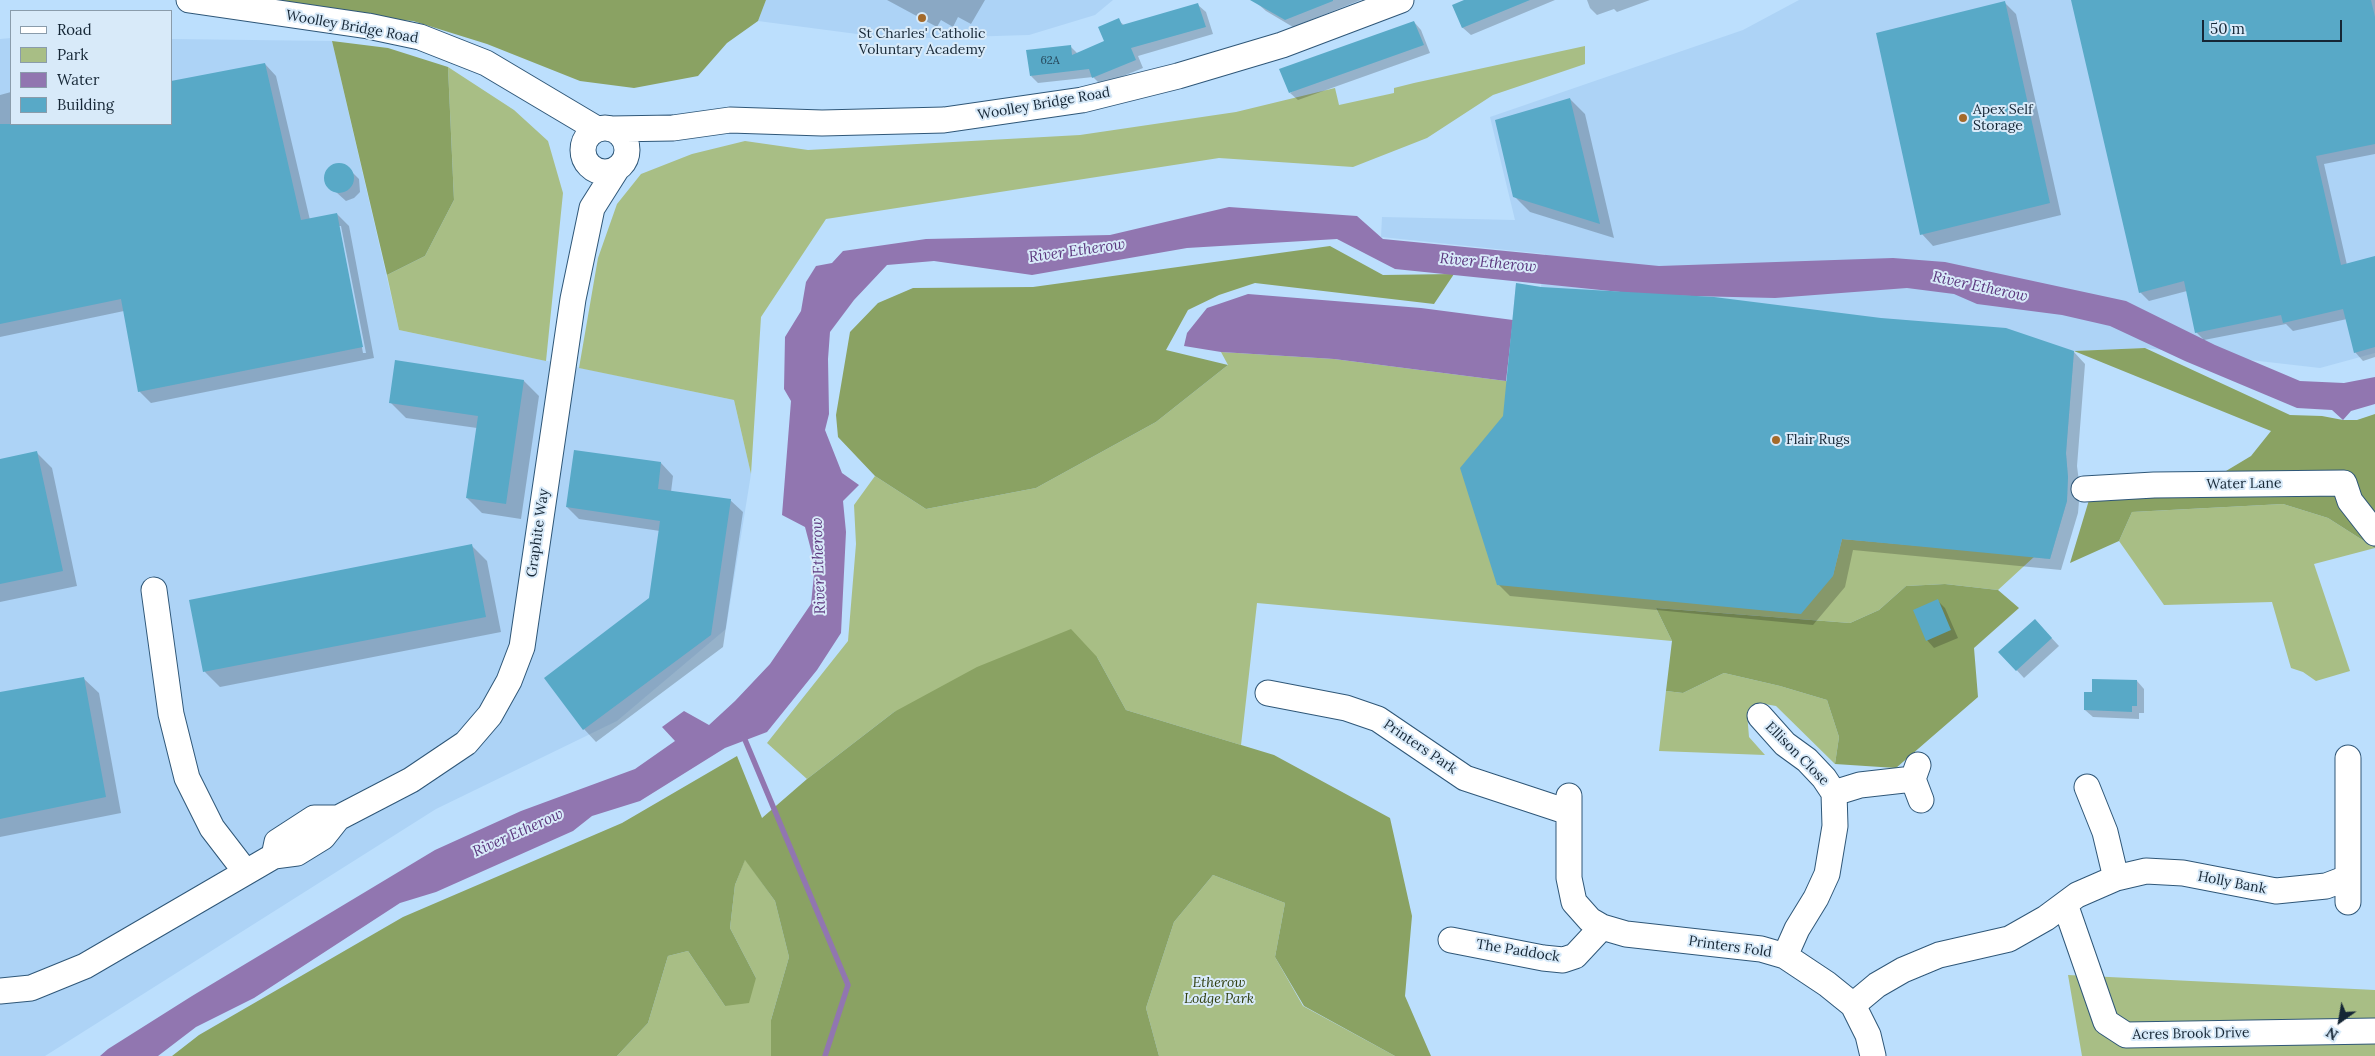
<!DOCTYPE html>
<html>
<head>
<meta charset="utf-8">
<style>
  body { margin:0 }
  #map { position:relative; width:2375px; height:1056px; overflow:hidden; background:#bcdffd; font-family:Lora,serif }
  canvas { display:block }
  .legend { position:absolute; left:10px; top:10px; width:162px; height:115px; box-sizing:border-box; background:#d8eaf9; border:1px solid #8a9cab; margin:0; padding:6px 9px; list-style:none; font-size:15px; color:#152635 }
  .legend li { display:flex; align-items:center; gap:10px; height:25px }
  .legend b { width:25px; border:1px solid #8a9cab }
  .north { position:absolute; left:2315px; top:996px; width:50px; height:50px; -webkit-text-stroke:4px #d8eaf9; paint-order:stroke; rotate:212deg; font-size:14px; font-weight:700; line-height:20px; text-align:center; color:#152635 }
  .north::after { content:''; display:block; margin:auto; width:18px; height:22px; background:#152635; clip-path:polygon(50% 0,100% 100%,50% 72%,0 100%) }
  .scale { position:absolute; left:2202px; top:20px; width:140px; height:22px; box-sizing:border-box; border:2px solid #152635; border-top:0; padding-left:6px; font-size:15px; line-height:18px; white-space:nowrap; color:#152635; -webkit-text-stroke:4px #d8eaf9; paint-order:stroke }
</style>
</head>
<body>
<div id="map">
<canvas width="2375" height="1056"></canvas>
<ul class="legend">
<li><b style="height:6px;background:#fff"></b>Road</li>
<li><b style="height:14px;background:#a8be85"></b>Park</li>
<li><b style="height:14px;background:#9176b0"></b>Water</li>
<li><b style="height:14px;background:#58a9c7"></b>Building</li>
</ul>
<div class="north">N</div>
<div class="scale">50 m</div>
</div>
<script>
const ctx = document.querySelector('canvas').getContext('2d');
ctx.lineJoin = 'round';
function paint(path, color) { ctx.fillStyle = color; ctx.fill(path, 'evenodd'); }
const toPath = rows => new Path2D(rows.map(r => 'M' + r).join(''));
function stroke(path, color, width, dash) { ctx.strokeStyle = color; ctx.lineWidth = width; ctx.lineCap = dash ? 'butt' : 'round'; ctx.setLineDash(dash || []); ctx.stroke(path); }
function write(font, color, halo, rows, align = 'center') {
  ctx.font = font + ' Lora,serif'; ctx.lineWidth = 4; ctx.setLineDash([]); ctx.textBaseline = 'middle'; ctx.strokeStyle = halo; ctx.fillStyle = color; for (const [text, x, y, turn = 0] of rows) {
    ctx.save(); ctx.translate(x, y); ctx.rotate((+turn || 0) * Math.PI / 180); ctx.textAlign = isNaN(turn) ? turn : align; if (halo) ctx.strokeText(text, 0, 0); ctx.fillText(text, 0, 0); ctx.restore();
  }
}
paint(toPath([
  [766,0,1113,0,1095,15,1029,35,895,39,758,21],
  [1799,0,2375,0,2375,353,2320,368,2145,348,2074,351,2066,453,2068,477,2067,501,2050,559,1842,539,1833,576,1801,614,1503,416,1516,283,1541,287,1545,254,1381,237,1382,217,1515,220,1490,117,1743,30],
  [11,38,11,124,171,124,171,39,332,41,399,330,734,400,751,474,726,629,617,721,436,809,45,1056,0,1056,0,39]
]), '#add3f6');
paint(toPath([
  [1585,46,1585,64,1493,95,1427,138,1353,167,1219,158,826,219,761,317,751,474,734,400,579,368,598,258,617,204,641,174,692,154,745,141,808,150,1080,135,1236,112,1335,88,1339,105,1394,93,1394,88,1414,83],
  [448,67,514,110,548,141,563,193,546,361,399,330,387,275,425,256,454,200],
  [1221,352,1334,359,1506,381,1530,387,1510,559,1833,575,1842,539,2035,556,1998,590,1945,584,1906,586,1879,610,1850,623,1656,608,1672,641,1257,603,1241,745,1126,710,1097,657,894,712,807,779,767,743,848,641,856,544,854,505,875,476,926,509,1036,488,1156,422,1228,365],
  [2283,504,2328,518,2375,548,2314,564,2350,671,2316,681,2303,672,2291,668,2272,602,2164,605,2119,541,2132,512],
  [1724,673,1780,686,1827,700,1839,737,1835,764,1776,706,1759,703,1747,713,1749,737,1765,755,1659,751,1666,691,1683,693],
  [745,859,775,901,789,957,771,1020,771,1056,617,1056,648,1023,668,956,688,951,725,1006,756,978,730,928,735,885],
  [1213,875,1285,903,1275,957,1303,1006,1395,1056,1159,1056,1146,1008,1174,922],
  [2068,975,2375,990,2375,1056,2082,1056]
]), '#a8be85');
paint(toPath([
  [221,0,766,0,758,21,727,43,698,76,634,88,580,81,487,44,413,21,261,8],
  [332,41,388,48,448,67,454,200,425,256,387,275],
  [1330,246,1383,275,1454,274,1434,304,1255,283,1219,295,1188,310,1166,350,1228,365,1156,422,1036,488,926,509,875,476,838,437,836,415,850,332,878,303,913,288,1033,287],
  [2145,348,2290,415,2322,416,2343,420,2357,420,2375,414,2375,548,2328,518,2283,504,2132,512,2119,541,2070,563,2089,500,2119,476,2226,471,2251,456,2271,431,2074,351],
  [1945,584,1998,590,2019,608,1974,648,1978,697,1896,768,1835,764,1839,737,1827,700,1780,686,1724,673,1683,693,1666,691,1672,641,1656,608,1850,623,1879,610,1906,586],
  [1071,629,1097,657,1126,710,1274,755,1390,818,1412,916,1405,996,1431,1056,1395,1056,1304,1006,1275,957,1285,903,1213,875,1174,922,1146,1008,1159,1056,771,1056,771,1020,789,957,775,901,745,860,735,885,730,928,756,978,749,1003,725,1006,688,951,668,956,648,1023,617,1056,172,1056,199,1035,403,917,622,823,737,756,762,818,807,779,894,712,977,667]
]), '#8aa263');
paint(toPath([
  [1229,207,1357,216,1383,239,1659,266,1893,258,1945,262,2126,301,2215,345,2300,381,2344,383,2375,377,2375,404,2351,411,2343,420,2332,410,2297,408,2185,361,2110,326,2062,315,1977,304,1954,294,1907,288,1775,298,1650,295,1395,269,1337,239,1187,248,1032,275,934,261,887,265,854,300,830,332,828,359,829,414,825,430,842,473,859,485,843,501,846,532,841,633,817,670,767,732,725,748,640,801,592,816,573,831,436,892,400,903,254,998,196,1027,158,1056,100,1056,108,1049,192,996,435,850,521,811,635,769,675,741,662,727,684,711,709,725,735,701,770,664,811,604,815,565,805,527,782,515,791,401,784,389,785,337,801,311,806,282,816,266,832,263,843,251,926,239,1110,235],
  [1248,294,1421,308,1513,320,1506,381,1334,359,1221,352,1184,346,1187,333,1207,308]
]), '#9176b0');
paint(toPath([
  [887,0,985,0,971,24,958,17,953,27,941,20,937,27],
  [1260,0,1361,0,1293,27,1266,11,1258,4],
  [1467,0,1555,0,1471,35,1463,28,1454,5],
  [1587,0,1650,0,1617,12,1614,9,1597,15,1590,8],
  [2072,0,2375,0,2375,154,2324,164,2347,265,2375,258,2375,357,2363,361,2355,352,2347,319,2293,331,2286,324,2204,340,2196,332,2187,291,2149,301,2140,292],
  [2005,3,2016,14,2061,215,1933,246,1922,234],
  [1198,5,1206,12,1213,34,1138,56,1143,68,1101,85,1093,77,1038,83,1031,76,1070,46,1078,54,1106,42,1118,20,1125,26],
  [1414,22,1421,30,1430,53,1298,100,1290,93],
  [265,64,276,76,310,220,337,214,349,226,374,358,151,403,139,391,124,311,0,337,0,95,11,92,11,124,171,124],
  [339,226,341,226,366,353,363,353],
  [1570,99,1585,114,1614,238,1530,212,1514,196],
  [339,165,348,168,359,179,360,192,354,198,346,201,327,184,326,175,331,168],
  [1541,289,1881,319,2074,352,2085,364,2077,466,2080,490,2078,513,2061,570,1853,550,1845,587,1813,625,1510,596,1498,584,1504,416],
  [524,381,539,396,521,519,482,513,467,498,477,428,406,418,390,402],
  [575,451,661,463,673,476,671,492,730,500,743,512,723,647,596,742,584,729,546,678,650,598,660,531,579,519,567,507],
  [37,453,52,468,77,586,0,602,0,460],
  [471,545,487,561,501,632,220,687,205,672,190,601],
  [1938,601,1945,608,1958,638,1934,648,1927,640],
  [2035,620,2059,646,2024,678,2000,652],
  [83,678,99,693,121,813,0,837,0,693],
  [2137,681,2144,689,2144,713,2139,713,2139,719,2093,717,2085,710,2093,694]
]), '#0003');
stroke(toPath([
  [743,735,848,985,825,1056]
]), '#9176b0', 5.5);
paint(toPath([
  [1250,0,1333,0,1333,1,1285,20],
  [1464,0,1530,0,1462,28,1452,5],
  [2071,0,2371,0,2375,17,2375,144,2316,156,2341,265,2375,256,2375,347,2354,353,2343,309,2283,323,2281,315,2195,333,2184,281,2139,293],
  [2005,1,2050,203,1920,235,1876,33],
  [1198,3,1206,27,1131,48,1136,60,1092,78,1089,69,1030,76,1026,50,1071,45,1072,55,1104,41,1098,27,1119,18,1122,25],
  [1414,21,1424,45,1289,93,1279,69],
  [265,63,301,220,337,213,363,347,138,392,121,299,0,324,0,124,171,124,171,81],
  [1570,98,1600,224,1513,197,1495,120],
  '324 178a15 15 0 1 1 30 0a15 15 0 1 1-30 0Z',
  [1516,283,1541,287,1714,297,1881,318,2006,328,2074,351,2066,453,2068,477,2067,501,2050,559,1842,539,1833,576,1801,614,1497,585,1460,468,1503,416],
  [395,360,524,380,506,504,466,498,478,416,389,403],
  [574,450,661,462,658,489,731,499,711,635,583,730,544,678,649,598,660,521,566,507],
  [37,451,63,571,0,584,0,459],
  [472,544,486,617,203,672,189,600],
  [1938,599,1951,630,1926,641,1913,610],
  [2035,619,2052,638,2016,671,1998,652],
  [84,677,106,797,0,819,0,692],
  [2092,679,2137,680,2137,706,2132,706,2132,712,2084,710,2084,692,2092,692]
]), '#58a9c7');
const minor = toPath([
  [189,0,368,26,420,37,486,63,597,129],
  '583 150a22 22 0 1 1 44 0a22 22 0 1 1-44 0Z',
  [611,129,673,128,730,120,822,123,944,120,1082,100,1178,76,1282,45,1401,0],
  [2084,489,2154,485,2344,483,2350,501,2375,533],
  [154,590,171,714,187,778,212,828,245,871],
  [1268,693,1346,708,1378,719,1465,778,1568,812],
  [1760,716,1785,744,1807,760,1824,778,1834,793,1835,826,1827,874,1816,898,1797,929,1785,956],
  [1913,779,1921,800],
  [2087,787,2105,832,2116,878],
  [1834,793,1860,785,1913,779,1918,765],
  [1569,796,1569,878,1574,902,1590,920,1602,927,1626,934,1761,949,1785,956,1827,984,1853,1005,1868,1035,1873,1056],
  [274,856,277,842,314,818,338,818],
  [2348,902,2348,758],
  [2065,904,2106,1022,2126,1035,2375,1031],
  [1451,940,1543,958,1563,960,1575,956,1602,927],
  [0,991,31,988,85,966,274,856,297,853,323,837,338,818,411,780,466,743,490,715,509,681,522,647,573,299,592,208,616,170],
  [1853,1005,1877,985,1903,970,1939,955,2009,939,2046,918,2077,895,2116,878,2146,871,2183,873,2276,891,2326,886,2347,878]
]);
stroke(minor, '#2f5778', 27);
stroke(minor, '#fff', 25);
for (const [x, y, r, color] of [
  [922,18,5,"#a46a2a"],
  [1963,118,5,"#a46a2a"],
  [1776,440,5,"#a46a2a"]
]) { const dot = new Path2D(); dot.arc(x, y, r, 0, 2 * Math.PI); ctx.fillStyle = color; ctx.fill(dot); stroke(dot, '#d8eaf9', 2); }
write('11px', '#26475a', null, [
  ["62A",1050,61]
]);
write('14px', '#152635', '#d8eaf9', [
  ["Woolley Bridge Road",352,27,10],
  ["Woolley Bridge Road",1044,104,-10],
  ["Water Lane",2244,484,-1],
  ["Graphite Way",538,533,-82],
  ["Printers Park",1420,747,34],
  ["Ellison Close",1797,754,45],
  ["Holly Bank",2232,883,11],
  ["Printers Fold",1730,947,8],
  ["The Paddock",1518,951,9],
  ["Acres Brook Drive",2191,1034,-1]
]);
write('14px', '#152635', '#d8eaf9', [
  ["St Charles' Catholic",922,34,"center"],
  ["Voluntary Academy",922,50,"center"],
  ["Apex Self",1973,110],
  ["Storage",1973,126],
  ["Flair Rugs",1786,440]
], 'left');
write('italic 14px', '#303f10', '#d8eaf9', [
  ["Etherow",1219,983],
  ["Lodge Park",1219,999]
]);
write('italic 15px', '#5b367e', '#d8eaf9', [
  ["River Etherow",1077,251,-8],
  ["River Etherow",1488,263,5],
  ["River Etherow",1980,287,12],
  ["River Etherow",819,566,-92],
  ["River Etherow",518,833,-24]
]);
</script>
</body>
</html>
